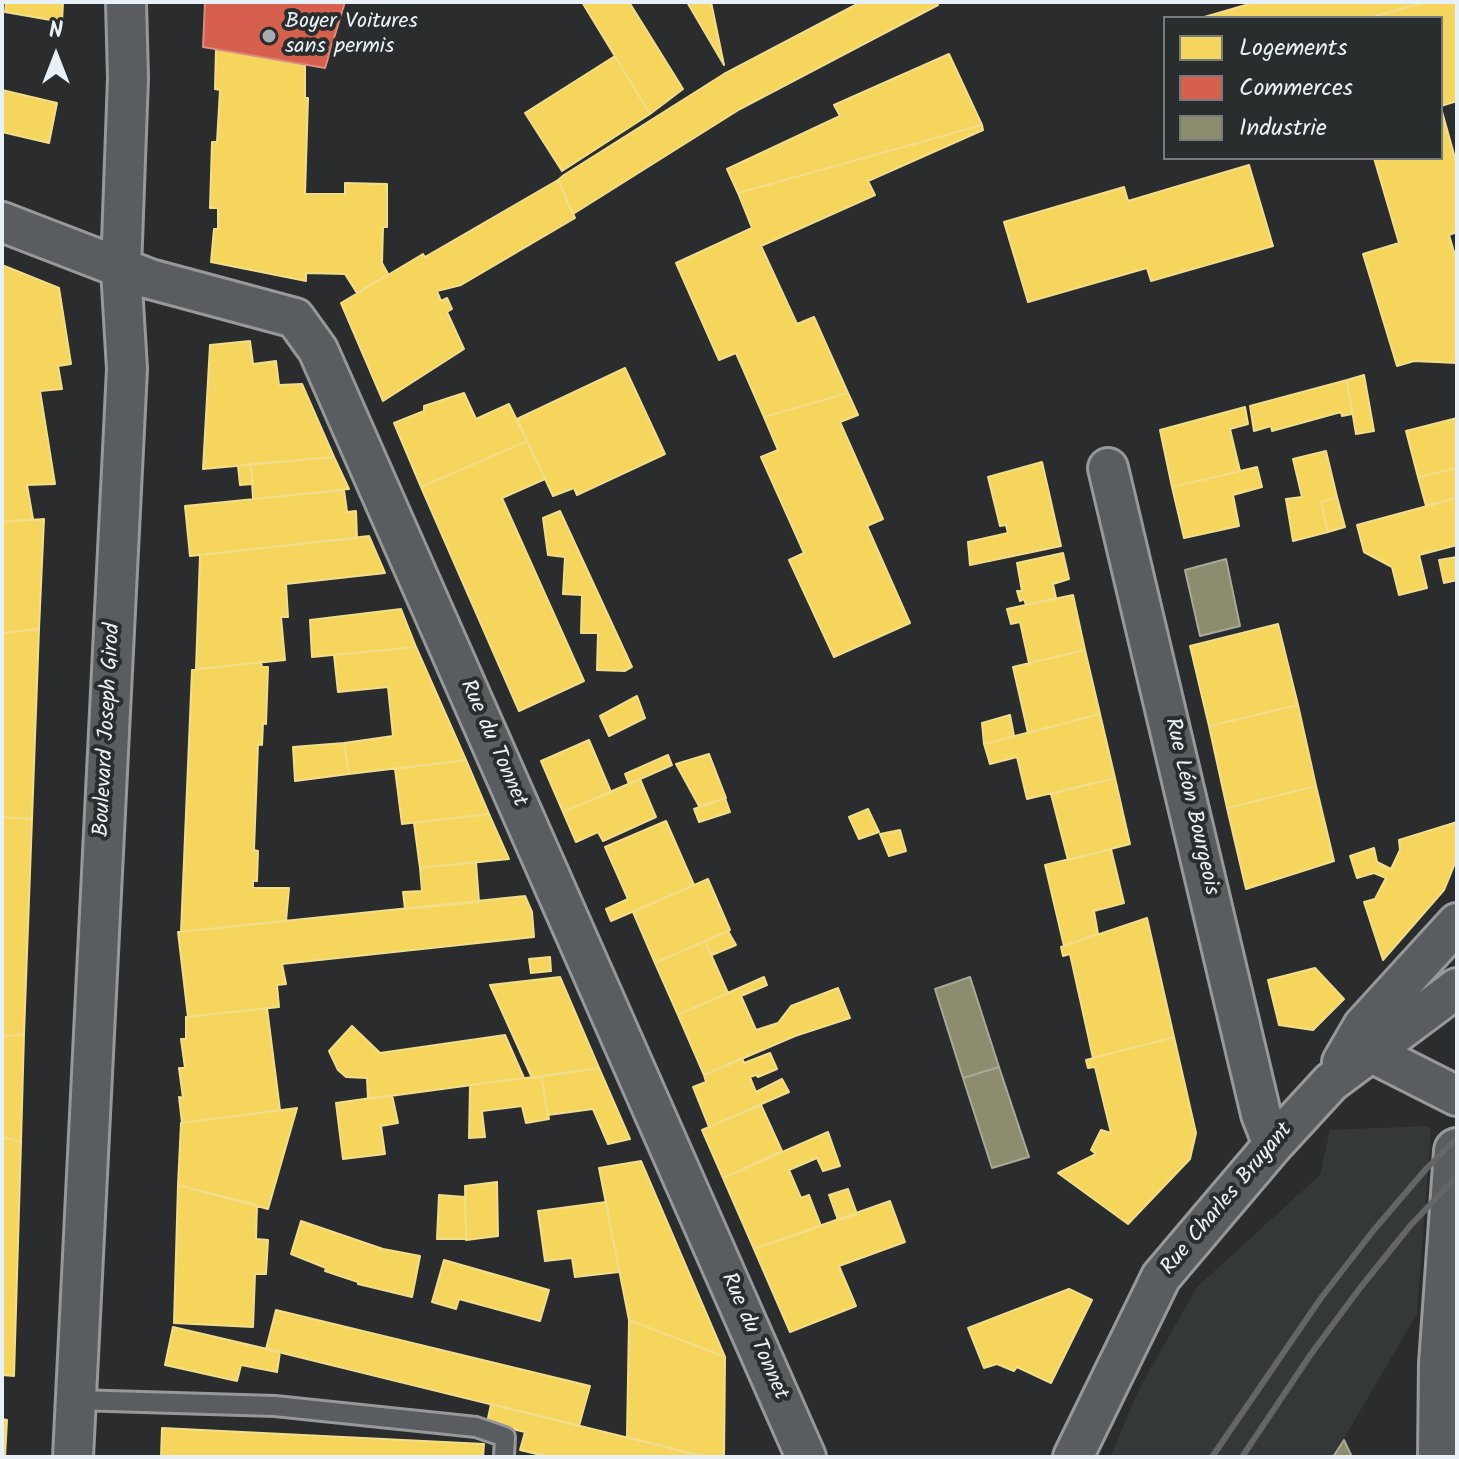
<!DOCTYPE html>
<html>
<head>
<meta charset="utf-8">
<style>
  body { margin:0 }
  #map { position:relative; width:1459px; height:1459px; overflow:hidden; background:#2b2c2d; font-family:Kalam,sans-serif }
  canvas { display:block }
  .frame { position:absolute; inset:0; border:4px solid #e8f1f8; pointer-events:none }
  .legend { position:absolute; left:1163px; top:16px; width:280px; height:144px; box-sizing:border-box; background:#2a2d2e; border:2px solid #767b7f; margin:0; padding:10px 14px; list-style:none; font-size:24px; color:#e8f1f8 }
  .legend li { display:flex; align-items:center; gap:16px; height:40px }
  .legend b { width:40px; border:2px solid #767b7f }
  .north { position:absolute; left:16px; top:16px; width:80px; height:80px; -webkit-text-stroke:6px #2a2d2e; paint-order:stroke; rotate:0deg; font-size:22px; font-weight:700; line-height:32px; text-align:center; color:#e8f1f8 }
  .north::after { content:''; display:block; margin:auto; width:28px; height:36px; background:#e8f1f8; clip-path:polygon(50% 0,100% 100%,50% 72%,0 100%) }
</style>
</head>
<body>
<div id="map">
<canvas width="1459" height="1459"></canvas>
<div class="frame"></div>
<ul class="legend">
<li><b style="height:22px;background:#f6d55c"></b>Logements</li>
<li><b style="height:22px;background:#d6604d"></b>Commerces</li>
<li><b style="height:22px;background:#8c8c6e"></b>Industrie</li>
</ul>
<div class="north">N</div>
</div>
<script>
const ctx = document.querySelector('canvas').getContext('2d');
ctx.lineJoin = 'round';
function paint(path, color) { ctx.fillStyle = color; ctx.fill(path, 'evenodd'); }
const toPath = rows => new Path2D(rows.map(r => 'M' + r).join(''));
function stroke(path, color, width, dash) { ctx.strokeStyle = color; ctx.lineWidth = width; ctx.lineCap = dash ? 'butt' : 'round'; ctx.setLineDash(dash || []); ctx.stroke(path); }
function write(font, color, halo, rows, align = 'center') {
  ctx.font = font + ' Kalam,sans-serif'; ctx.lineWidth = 8; ctx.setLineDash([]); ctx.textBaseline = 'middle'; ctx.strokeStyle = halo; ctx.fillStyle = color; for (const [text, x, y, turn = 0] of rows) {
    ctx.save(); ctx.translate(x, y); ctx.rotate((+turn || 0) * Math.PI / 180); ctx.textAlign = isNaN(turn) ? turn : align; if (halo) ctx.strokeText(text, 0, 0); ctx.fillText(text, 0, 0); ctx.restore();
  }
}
paint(toPath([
  [1427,1126,1431,1129,1417,1314,1333,1457,1110,1457,1139,1389,1197,1287,1320,1175,1330,1130]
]), '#353839');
const homes = toPath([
  [6,2,63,2,62,22,5,12,6,2],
  [582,2,629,2,683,89,650,114,582,2],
  [687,2,711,2,724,65,687,2],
  [861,2,937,2,938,5,740,109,573,214,558,180,564,175,724,74,861,2],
  [1256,2,1425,2,1368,18,1201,18,1256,2],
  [1425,2,1457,2,1457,101,1441,106,1441,18,1381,18,1380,15,1425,2],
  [216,49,305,65,305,98,308,98,305,194,345,194,345,183,387,184,387,227,383,227,382,263,388,274,357,293,345,274,306,273,306,281,211,262,214,229,218,229,218,208,210,208,212,142,217,142,220,90,215,89,216,49],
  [949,54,982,125,738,193,727,169,840,116,834,105,949,54],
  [615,56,650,114,562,171,525,113,615,56],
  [2,90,57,103,49,143,2,132,2,90],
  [1441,108,1457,165,1457,232,1449,235,1457,262,1457,363,1414,361,1397,366,1363,254,1399,243,1374,158,1441,158,1441,108],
  [982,125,983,130,868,181,875,195,761,246,797,324,814,317,848,393,764,417,736,353,719,360,676,263,752,228,738,193,982,125],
  [1249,165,1273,246,1151,281,1147,268,1028,302,1004,222,1124,187,1128,201,1249,165],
  [558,180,575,218,461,285,437,291,441,301,447,298,452,309,447,312,464,349,383,401,341,303,423,254,425,257,558,180],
  [2,265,59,288,71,364,58,366,62,389,40,391,55,484,27,485,33,519,2,522,2,265],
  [250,341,253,364,276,361,279,385,302,384,334,457,203,469,210,345,250,341],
  [625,368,665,454,577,495,574,488,553,496,517,419,625,368],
  [1364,375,1374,431,1356,434,1347,380,1364,375],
  [1347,380,1352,414,1342,416,1341,412,1272,431,1271,426,1254,431,1250,406,1347,380],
  [464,393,476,419,509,404,527,441,421,487,394,423,424,411,424,406,464,393],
  [848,393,858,415,840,422,883,519,867,526,910,623,834,657,789,560,804,553,761,457,778,450,764,417,848,393],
  [1245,407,1248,424,1230,429,1240,471,1172,487,1160,430,1245,407],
  [1457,418,1457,468,1418,477,1406,431,1457,418],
  [527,441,545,479,502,498,584,681,519,711,421,487,527,441],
  [1326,451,1337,497,1321,502,1328,532,1293,541,1286,499,1302,497,1293,459,1326,451],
  [334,457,349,489,253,499,251,464,334,457],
  [1042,462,1061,546,970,565,968,542,1008,533,1006,525,1000,526,988,477,1042,462],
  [251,464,253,484,240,485,238,466,251,464],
  [1257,467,1262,487,1233,495,1239,526,1184,538,1172,487,1257,467],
  [1457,468,1457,498,1426,506,1418,477,1457,468],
  [344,490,347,512,356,511,357,538,190,556,185,506,344,490],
  [1337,497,1345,527,1328,532,1321,502,1337,497],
  [1457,498,1457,545,1419,555,1427,588,1399,595,1392,567,1364,552,1357,525,1457,498],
  [560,511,632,667,625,671,597,670,598,633,581,633,582,595,563,594,565,557,548,555,543,518,560,511],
  [44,519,39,629,2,633,2,522,44,519],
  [369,536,385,573,286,584,288,617,281,617,285,660,196,669,200,555,369,536],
  [1063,553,1069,579,1053,584,1056,598,1026,605,1024,599,1020,601,1017,591,1022,591,1017,563,1063,553],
  [1457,557,1457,580,1444,583,1439,560,1457,557],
  [1073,595,1085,650,1029,663,1020,622,1011,624,1007,609,1073,595],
  [401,609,416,647,312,657,310,620,401,609],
  [1278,624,1298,705,1209,726,1190,646,1278,624],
  [39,629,32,819,2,817,2,633,39,629],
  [416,647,466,760,349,774,344,743,393,736,388,687,338,692,334,655,416,647],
  [1085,650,1100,714,1028,733,1013,667,1085,650],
  [261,662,262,667,268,667,266,724,263,723,262,745,258,744,254,850,258,851,257,881,253,881,253,888,289,888,286,921,181,932,192,670,261,662],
  [637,696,645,718,609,736,600,716,637,696],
  [1298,705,1316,786,1227,808,1209,726,1298,705],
  [1100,714,1115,778,1027,799,1017,757,990,764,984,744,1100,714],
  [1010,715,1014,736,984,744,982,723,1010,715],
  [589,740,611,792,563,812,541,761,589,740],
  [344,743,349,774,295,781,293,747,344,743],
  [709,754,726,798,699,806,676,764,709,754],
  [668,755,672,765,629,784,625,774,668,755],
  [466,760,489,814,402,824,395,769,466,760],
  [1115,778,1130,844,1068,860,1051,794,1115,778],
  [640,779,656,817,603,841,598,832,576,842,563,812,640,779],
  [1316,786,1334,861,1246,889,1227,808,1316,786],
  [725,798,730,812,699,822,694,809,725,798],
  [868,809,879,832,859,839,849,817,868,809],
  [489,814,509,859,420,868,414,823,489,814],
  [2,817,32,819,24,1034,2,1037,2,817],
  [666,821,694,885,611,921,606,909,628,899,605,847,666,821],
  [1457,822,1457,858,1444,890,1383,960,1364,902,1375,899,1386,878,1374,873,1357,878,1350,856,1374,848,1377,862,1391,869,1400,850,1399,840,1457,822],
  [900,830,906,851,889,856,880,834,900,830],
  [1111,849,1124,903,1094,911,1098,934,1064,946,1045,865,1111,849],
  [476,862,479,902,405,909,403,892,422,891,420,868,476,862],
  [708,879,730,930,655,963,633,912,708,879],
  [525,896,532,912,534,937,282,964,286,984,277,985,279,1007,188,1017,178,932,525,896],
  [1147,918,1174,1037,1093,1058,1070,954,1063,956,1061,947,1147,918],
  [728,931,736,945,712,955,705,941,728,931],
  [705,941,728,993,678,1015,655,963,705,941],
  [550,957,551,971,531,973,529,959,550,957],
  [1315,968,1344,999,1313,1030,1279,1025,1268,980,1315,968],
  [560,977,599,1068,532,1078,490,985,560,977],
  [764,977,767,985,741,996,756,1030,778,1023,791,1006,838,988,850,1018,795,1036,704,1075,678,1015,764,977],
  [267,1008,280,1110,182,1123,179,1097,183,1098,179,1068,185,1068,181,1039,186,1039,186,1017,267,1008],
  [352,1026,380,1053,505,1035,524,1078,368,1099,367,1078,346,1077,338,1070,329,1051,352,1026],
  [24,1034,21,1142,2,1137,2,1037,24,1034],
  [1174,1037,1196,1133,1190,1159,1128,1224,1058,1173,1096,1154,1091,1150,1101,1130,1111,1133,1095,1067,1088,1068,1086,1060,1174,1037],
  [770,1053,777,1069,758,1077,756,1075,750,1077,756,1092,782,1079,789,1092,709,1127,693,1087,706,1082,704,1075,742,1058,744,1063,770,1053],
  [599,1068,630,1139,608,1144,593,1109,548,1115,541,1076,599,1068],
  [541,1076,549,1119,526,1123,522,1106,482,1111,485,1137,469,1138,470,1085,541,1076],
  [392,1095,398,1123,381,1126,385,1154,343,1159,336,1103,392,1095],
  [761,1105,782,1151,723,1178,702,1130,761,1105],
  [297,1108,268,1209,178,1185,181,1123,297,1108],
  [828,1132,840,1166,823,1171,817,1158,789,1170,801,1198,809,1195,821,1226,754,1249,723,1178,828,1132],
  [2,1137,21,1142,14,1376,2,1375,2,1137],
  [641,1161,725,1357,629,1320,599,1168,641,1161],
  [497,1182,498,1236,466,1240,465,1186,497,1182],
  [178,1185,257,1205,256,1239,268,1240,266,1274,255,1274,253,1327,174,1323,178,1185],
  [848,1189,857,1214,838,1220,829,1195,848,1189],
  [439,1195,465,1197,466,1239,437,1239,439,1195],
  [890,1201,905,1242,839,1266,856,1306,790,1332,754,1249,890,1201],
  [606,1202,619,1272,575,1277,572,1258,545,1261,538,1211,606,1202],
  [301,1221,383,1249,420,1256,412,1297,358,1284,358,1282,325,1271,326,1268,291,1254,301,1221],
  [444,1260,549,1290,540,1321,459,1299,456,1309,432,1302,444,1260],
  [1069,1289,1092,1300,1051,1383,1017,1367,1014,1371,997,1364,984,1368,968,1328,1069,1289],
  [276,1310,590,1386,579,1426,266,1349,276,1310],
  [629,1320,725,1357,724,1457,706,1457,627,1437,629,1320],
  [173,1327,280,1352,277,1372,241,1365,237,1381,165,1365,173,1327],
  [491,1404,706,1457,549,1457,520,1450,525,1432,487,1423,491,1404],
  [2,1419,7,1420,5,1457,2,1457,2,1419],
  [162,1428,484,1444,483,1457,161,1457,162,1428]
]);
paint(homes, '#f6d55c');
stroke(homes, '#f2dd8b', 2);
const shops = toPath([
  [205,2,345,2,325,68,203,47,205,2]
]);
paint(shops, '#d6604d');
stroke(shops, '#db8c80', 2);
const industry = toPath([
  [1226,559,1240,626,1200,636,1185,570,1226,559],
  [970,977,999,1067,963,1078,935,989,970,977],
  [999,1067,1029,1157,992,1168,963,1078,999,1067],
  [1344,1440,1352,1457,1333,1457,1344,1440]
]);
paint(industry, '#8c8c6e');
stroke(industry, '#a8aa97', 2);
const lane = toPath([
  [76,1400,275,1406,476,1427,505,1437,504,1457]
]);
const street = toPath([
  [2,222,150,279,295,318,318,350,806,1457],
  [1108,468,1261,1114,1273,1145],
  [1370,1052,1457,1096],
  [1342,1062,1363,1026,1457,923],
  [73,1457,127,369,121,269,128,78,126,2],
  [1073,1457,1161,1277,1273,1145,1331,1082,1457,988]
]);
const secondary = toPath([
  [1441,1457,1442,1364,1457,1151]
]);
stroke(lane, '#96989a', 24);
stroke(street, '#96989a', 44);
stroke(secondary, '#96989a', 50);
stroke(lane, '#5a5d60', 18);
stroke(street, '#5a5d60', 38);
stroke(secondary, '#5a5d60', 44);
stroke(toPath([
  [1212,1457,1321,1298,1373,1231,1426,1169,1457,1138],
  [1242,1457,1311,1354,1360,1288,1410,1226,1457,1176]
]), '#636566', 6);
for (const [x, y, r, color] of [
  [269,36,8,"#a6acb1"]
]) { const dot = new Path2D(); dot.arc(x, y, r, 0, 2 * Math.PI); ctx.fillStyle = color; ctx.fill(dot); stroke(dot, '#2a2d2e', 3); }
write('22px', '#e8f1f8', '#2a2d2e', [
  ["Boyer Voitures",285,23],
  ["sans permis",285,48]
], 'left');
write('22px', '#e8f1f8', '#2a2d2e', [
  ["Boulevard Joseph Girod",109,730,-87],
  ["Rue du Tonnet",492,744,66],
  ["Rue Léon Bourgeois",1190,807,77],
  ["Rue Charles Bruyant",1228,1200,-50],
  ["Rue du Tonnet",753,1337,66]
]);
</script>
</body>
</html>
